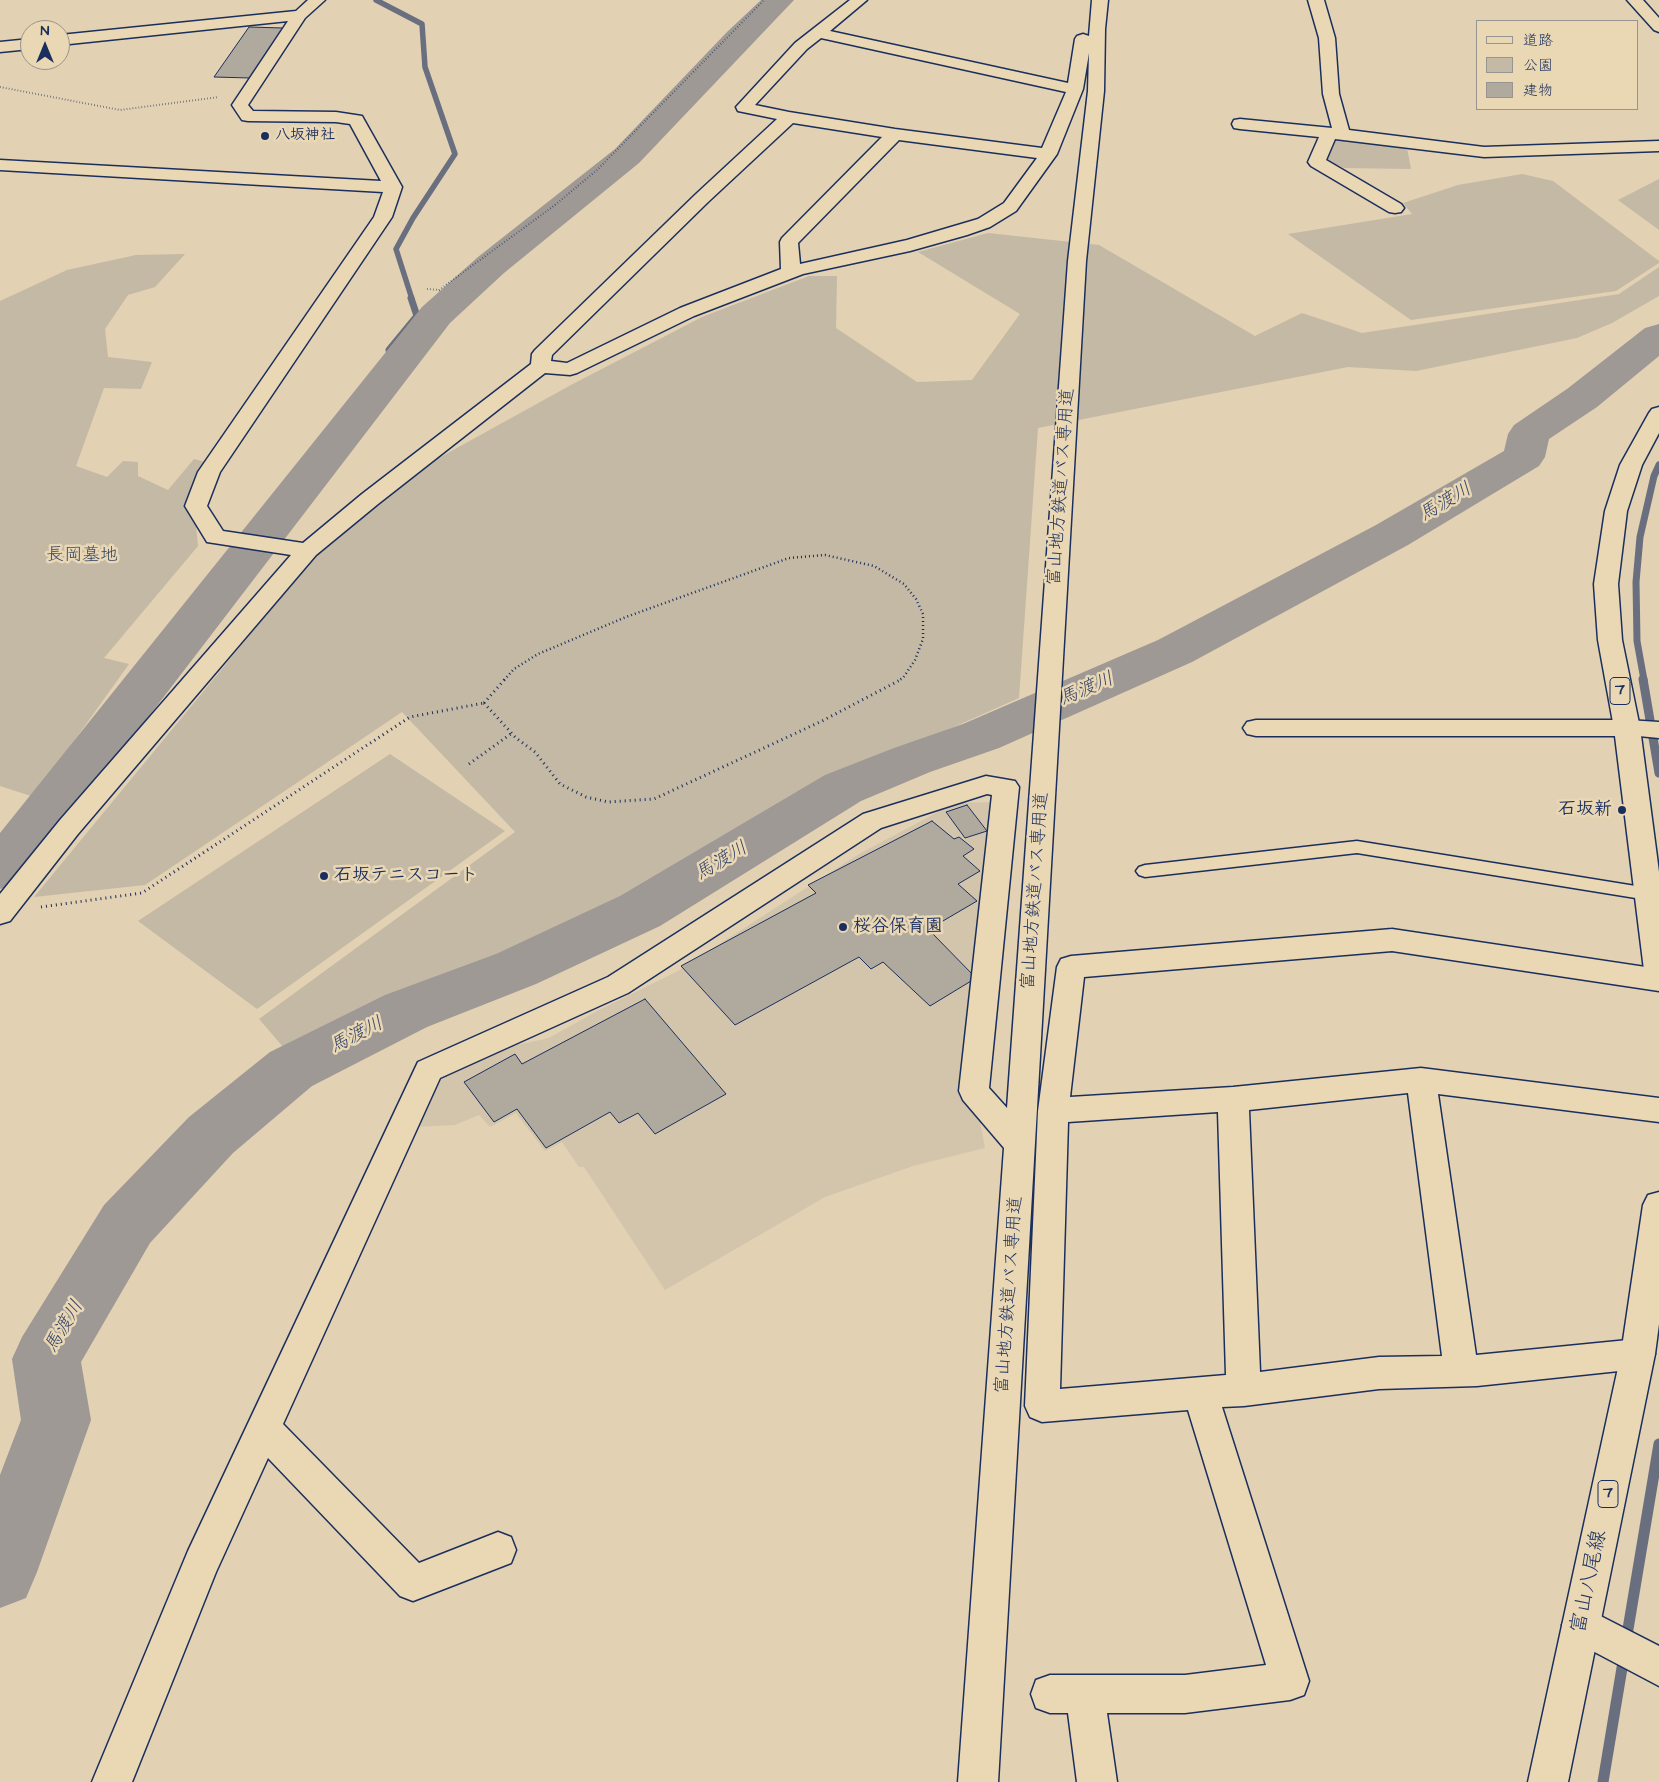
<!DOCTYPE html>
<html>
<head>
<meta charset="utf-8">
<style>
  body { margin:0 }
  #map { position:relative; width:1659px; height:1782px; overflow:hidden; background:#e2d1b2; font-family:"Architects Daughter","Klee One",sans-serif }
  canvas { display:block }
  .legend { position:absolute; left:1476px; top:20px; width:162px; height:90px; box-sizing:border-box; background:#ead8b5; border:1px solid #979492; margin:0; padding:6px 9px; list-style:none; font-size:15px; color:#1b2f5e }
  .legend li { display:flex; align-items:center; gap:10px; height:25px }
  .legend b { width:25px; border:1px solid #979492 }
  .north { position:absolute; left:20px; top:20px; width:50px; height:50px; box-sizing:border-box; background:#ead8b5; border:1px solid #979492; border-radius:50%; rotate:0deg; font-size:14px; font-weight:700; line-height:20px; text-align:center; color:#1b2f5e }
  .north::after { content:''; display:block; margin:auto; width:18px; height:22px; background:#1b2f5e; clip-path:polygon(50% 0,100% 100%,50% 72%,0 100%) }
</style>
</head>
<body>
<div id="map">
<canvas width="1659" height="1782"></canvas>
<ul class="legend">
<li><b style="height:6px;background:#ead8b5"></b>道路</li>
<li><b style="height:14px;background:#c4b9a5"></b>公園</li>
<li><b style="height:14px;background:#b0a99d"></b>建物</li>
</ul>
<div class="north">N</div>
</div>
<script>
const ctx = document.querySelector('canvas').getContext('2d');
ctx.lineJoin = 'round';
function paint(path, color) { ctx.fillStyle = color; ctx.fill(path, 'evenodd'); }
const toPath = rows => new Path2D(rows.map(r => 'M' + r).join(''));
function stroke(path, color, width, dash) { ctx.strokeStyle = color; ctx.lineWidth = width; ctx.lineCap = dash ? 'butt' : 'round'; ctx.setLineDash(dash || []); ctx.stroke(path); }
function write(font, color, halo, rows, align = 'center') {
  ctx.font = font + ' "Architects Daughter","Klee One",sans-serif'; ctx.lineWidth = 5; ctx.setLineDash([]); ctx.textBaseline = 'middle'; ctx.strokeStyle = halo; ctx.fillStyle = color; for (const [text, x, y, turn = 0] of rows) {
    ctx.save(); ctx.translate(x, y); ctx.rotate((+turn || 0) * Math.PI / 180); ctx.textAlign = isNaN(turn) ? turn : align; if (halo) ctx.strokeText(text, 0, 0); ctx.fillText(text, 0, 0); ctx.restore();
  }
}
paint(toPath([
  [992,802,974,1091,985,1148,913,1166,825,1197,665,1290,584,1167,579,1167,562,1142,545,1151,516,1113,490,1127,479,1115,455,1125,390,1128,458,1058,549,1038,597,1011,676,972,859,854,955,803]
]), '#d3c5ac');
paint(toPath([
  [1332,138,1407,148,1411,169,1344,168,1327,160],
  [1522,174,1553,181,1659,261,1659,263,1616,291,1411,320,1288,234,1412,214,1403,203,1458,185],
  [1659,179,1659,230,1618,200],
  [988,233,1099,245,1255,336,1302,313,1362,333,1619,294,1659,267,1659,296,1612,323,1577,338,1416,371,1348,367,1038,428,1019,698,826,784,653,892,290,1055,259,1019,515,832,402,712,145,885,34,897,315,556,437,459,571,385,702,317,809,276,837,276,836,328,917,382,972,380,1020,314,918,252],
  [185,254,155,287,128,295,105,329,108,357,152,362,141,389,104,388,76,466,107,477,123,461,138,462,138,476,168,490,194,459,209,463,187,510,196,525,198,546,104,658,129,664,34,797,0,786,0,301,67,270,136,255],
  [390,754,505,831,257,1009,138,921]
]), '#c4b9a5');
stroke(toPath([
  [376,0,422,24,425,67,455,154,413,218,396,249,412,299]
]), '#6a6f7f', 5.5);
stroke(toPath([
  [407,354,389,350,417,316,411,298],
  [1644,680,1637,641,1636,582,1640,537,1654,476,1659,465]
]), '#6a6f7f', 7);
stroke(toPath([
  [1643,679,1659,773]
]), '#6a6f7f', 9);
stroke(toPath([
  [1626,1641,1659,1444],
  [1603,1782,1624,1656]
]), '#6a6f7f', 11);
paint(toPath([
  [761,0,794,0,639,163,504,273,450,323,48,848,19,883,0,889,0,833,422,307,478,257,615,149,727,32,761,0],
  [1659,324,1659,356,1597,407,1549,439,1545,457,1539,466,1408,545,1192,662,999,748,930,772,861,801,660,926,536,984,427,1027,312,1086,233,1153,150,1243,81,1362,91,1420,37,1572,26,1598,0,1608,0,1475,21,1420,12,1359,22,1337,104,1205,189,1117,270,1052,385,995,496,954,620,896,825,775,894,748,963,724,1158,640,1376,525,1504,451,1508,434,1514,425,1567,389,1645,328,1659,324]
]), '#9e9995');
const building = toPath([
  [249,27,283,28,250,78,214,77,249,27],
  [967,805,987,831,965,838,946,812,967,805],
  [932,821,954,839,959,837,974,849,963,856,980,871,958,884,977,901,931,928,935,932,932,933,976,978,930,1006,883,962,871,969,859,957,735,1025,681,966,816,893,808,885,932,821],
  [645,999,726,1094,655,1134,638,1113,619,1123,610,1112,546,1148,517,1109,494,1122,464,1082,515,1054,522,1064,645,999]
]);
paint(building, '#b0a99d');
stroke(building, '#1b2f5e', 1);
const service = toPath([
  [1357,841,1648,888,1654,889,1657,894,1654,899,1648,900,1357,853,1145,877,1139,875,1136,871,1139,867,1145,865,1357,841]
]);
const minor = toPath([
  [308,0,325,0,305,18,248,105,253,111,336,112,362,116,402,187,392,217,220,472,207,506,223,531,303,543,362,494,531,364,532,354,535,350,696,194,777,119,738,111,736,107,795,43,850,0,867,0,830,31,1068,83,1075,39,1077,36,1083,34,1089,36,1092,0,1108,0,1105,29,1104,91,1086,261,998,1782,958,1782,1004,1148,963,1100,959,1091,992,795,987,794,881,828,628,993,440,1078,283,1424,419,1563,498,1532,511,1537,516,1550,511,1563,413,1601,400,1596,268,1458,216,1572,132,1782,92,1782,188,1551,418,1062,608,977,863,814,986,776,1015,781,1019,787,989,1088,1007,1108,1068,261,1088,91,1089,53,1083,89,1057,154,1016,211,990,227,967,235,910,251,803,274,694,316,577,373,570,375,545,373,378,504,316,555,78,834,10,921,0,924,0,894,60,820,291,555,207,542,185,506,198,472,374,217,383,192,0,170,0,160,381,181,350,124,336,122,248,121,242,120,232,105,288,21,60,45,60,35,296,11,308,0],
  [821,38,1066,92,1042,148,895,129,789,112,755,105,807,49,821,38],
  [793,123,882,137,782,238,780,242,781,269,680,308,567,363,551,361,552,355,708,202,793,123],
  [899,140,1037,158,1004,203,978,219,907,240,800,264,798,243,899,140],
  [1308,0,1324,0,1335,38,1339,94,1349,130,1484,147,1659,141,1659,151,1484,157,1335,139,1326,160,1401,204,1404,208,1401,212,1395,213,1389,212,1311,166,1308,162,1319,137,1240,129,1234,128,1232,124,1234,120,1240,119,1332,128,1323,94,1319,38,1308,0],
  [30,39,30,49,0,52,0,42,30,39],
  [1256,720,1627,720,1636,722,1640,728,1636,734,1627,736,1256,736,1247,734,1243,728,1247,722,1256,720],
  [1392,929,1659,969,1659,991,1392,951,1084,977,1070,1097,1233,1087,1421,1068,1659,1098,1659,1122,1438,1094,1476,1355,1638,1339,1650,1343,1655,1354,1650,1365,1638,1369,1477,1386,1379,1389,1244,1406,1222,1407,1309,1681,1304,1695,1290,1700,1185,1713,1107,1713,1117,1782,1077,1782,1068,1713,1050,1713,1036,1708,1031,1694,1036,1680,1050,1675,1185,1675,1266,1665,1188,1410,1042,1422,1030,1417,1025,1406,1038,1111,1057,967,1061,959,1071,956,1392,929],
  [1408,1093,1442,1356,1379,1357,1260,1372,1249,1110,1408,1093],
  [1218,1112,1226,1375,1060,1389,1068,1122,1218,1112],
  [1581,1606,1659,1646,1659,1686,1568,1638,1562,1625,1568,1612,1581,1606]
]);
const tertiary = toPath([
  [1627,720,1659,722,1659,738,1618,734,1614,728,1618,722,1627,720]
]);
const primary = toPath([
  [1627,0,1643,0,1659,18,1659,32,1654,30,1627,0],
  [1659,407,1659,433,1642,465,1627,511,1618,584,1622,640,1640,728,1659,872,1659,989,1649,986,1645,978,1614,728,1598,640,1594,584,1605,511,1620,465,1649,413,1652,409,1659,407],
  [1659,1192,1659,1324,1655,1354,1568,1782,1528,1782,1621,1354,1643,1205,1648,1195,1659,1192]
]);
stroke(service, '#1b2f5e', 3);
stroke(minor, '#1b2f5e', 3);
stroke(tertiary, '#1b2f5e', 3);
stroke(primary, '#1b2f5e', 3);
stroke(toPath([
  [0,87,120,110,219,97],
  [427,289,439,290,555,205,597,170,764,0]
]), '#1b2f5e', 2, [0.5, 2.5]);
stroke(toPath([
  [504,680,514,669,538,654,626,617,789,558,825,555,874,566,904,584,916,599,923,614,923,639,915,660,903,678,899,680]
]), '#1b2f5e', 2.5, [1, 3]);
stroke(toPath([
  [484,703,516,738,535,752,560,784,586,797,608,802,654,799,822,721,902,679],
  [484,703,505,679],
  [469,764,512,733],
  [41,907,142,893,410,717,484,703]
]), '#1b2f5e', 3, [1, 4]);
paint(service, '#ead8b5');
paint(minor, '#ead8b5');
paint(tertiary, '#ead8b5');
paint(primary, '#ead8b5');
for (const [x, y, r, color] of [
  [265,136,5,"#1b2f5e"],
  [1622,810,5,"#1b2f5e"],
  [324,876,5,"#1b2f5e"],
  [843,927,5,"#1b2f5e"]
]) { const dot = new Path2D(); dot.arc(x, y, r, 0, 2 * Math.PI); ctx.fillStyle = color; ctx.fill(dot); stroke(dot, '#ead8b5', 2); }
write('bold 15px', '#1b2f5e', '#ead8b5', [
  ["八坂神社",275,136]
], 'left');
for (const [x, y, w] of [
  [1620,691,20],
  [1608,1494,20]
]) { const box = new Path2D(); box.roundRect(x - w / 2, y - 13.5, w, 27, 4); ctx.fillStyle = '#ead8b5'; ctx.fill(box); stroke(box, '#1b2f5e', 1); }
write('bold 16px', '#1b2f5e', null, [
  ["7",1620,691],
  ["7",1608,1494]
]);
write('18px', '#1b2f5e', '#ead8b5', [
  ["富山地方鉄道バス専用道",1062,487,-86],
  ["富山地方鉄道バス専用道",1036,891,-86],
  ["富山地方鉄道バス専用道",1010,1295,-86]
]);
write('18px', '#344469', '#ead8b5', [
  ["長岡墓地",82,556]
]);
write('bold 18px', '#1b2f5e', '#ead8b5', [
  ["石坂新",1612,810,"right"],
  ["石坂テニスコート",334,876],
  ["桜谷保育園",853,927]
], 'left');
write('italic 19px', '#354469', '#ead8b5', [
  ["馬渡川",1446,503,-31],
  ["馬渡川",1087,690,-23],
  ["馬渡川",722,862,-31],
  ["馬渡川",357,1036,-27],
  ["馬渡川",65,1327,-59]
]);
write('21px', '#1b2f5e', '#ead8b5', [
  ["富山八尾線",1590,1582,-78]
]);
</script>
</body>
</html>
